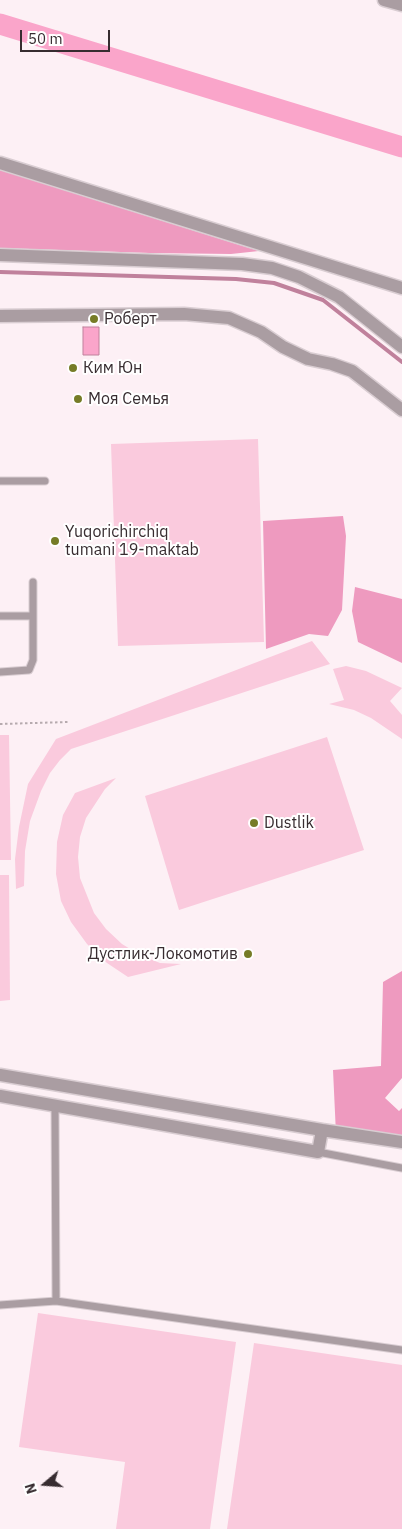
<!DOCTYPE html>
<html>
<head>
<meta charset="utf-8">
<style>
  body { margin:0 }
  #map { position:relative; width:402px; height:1529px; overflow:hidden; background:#fdf0f5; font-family:"IBM Plex Sans",sans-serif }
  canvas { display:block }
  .north { position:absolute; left:20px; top:1459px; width:50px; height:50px; -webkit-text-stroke:4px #fff; paint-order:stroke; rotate:252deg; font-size:14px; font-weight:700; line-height:20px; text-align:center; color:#372c30 }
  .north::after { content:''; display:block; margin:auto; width:18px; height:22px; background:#372c30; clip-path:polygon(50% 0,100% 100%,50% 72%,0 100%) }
  .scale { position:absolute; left:20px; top:30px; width:90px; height:22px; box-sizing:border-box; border:2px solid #372c30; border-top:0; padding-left:6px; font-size:15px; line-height:18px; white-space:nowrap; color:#372c30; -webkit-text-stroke:4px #fff; paint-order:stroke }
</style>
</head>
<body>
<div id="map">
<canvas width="402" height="1529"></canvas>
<div class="north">N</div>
<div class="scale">50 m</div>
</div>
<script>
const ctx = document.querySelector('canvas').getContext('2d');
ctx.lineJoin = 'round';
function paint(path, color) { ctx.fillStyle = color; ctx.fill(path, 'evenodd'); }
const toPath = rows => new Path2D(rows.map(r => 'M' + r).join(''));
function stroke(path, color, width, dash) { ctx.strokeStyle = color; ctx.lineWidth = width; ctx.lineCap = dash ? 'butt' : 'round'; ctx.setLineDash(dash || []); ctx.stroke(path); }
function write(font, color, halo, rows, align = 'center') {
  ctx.font = font + ' "IBM Plex Sans",sans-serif'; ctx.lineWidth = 4; ctx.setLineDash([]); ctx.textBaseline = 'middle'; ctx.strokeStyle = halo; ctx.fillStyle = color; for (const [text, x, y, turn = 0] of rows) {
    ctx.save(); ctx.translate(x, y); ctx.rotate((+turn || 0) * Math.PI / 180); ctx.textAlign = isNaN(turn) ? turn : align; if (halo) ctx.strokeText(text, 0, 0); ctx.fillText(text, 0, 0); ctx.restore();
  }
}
paint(toPath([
  [258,439,264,642,118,646,111,444],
  [312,641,330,664,71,749,60,760,50,773,41,791,30,821,25,851,24,886,16,889,15,859,19,827,28,784,56,739],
  [346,666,366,671,402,688,390,701,402,715,402,739,371,718,354,710,329,704,344,700,333,669],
  [0,735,9,735,11,860,0,860],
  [327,737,364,850,179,910,145,796],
  [116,778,105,789,86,818,80,837,78,857,80,878,94,913,106,929,122,944,140,955,160,963,181,964,128,977,107,963,87,944,71,922,61,901,56,874,57,842,63,815,75,793],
  [0,875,9,875,10,1000,0,1001],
  [38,1313,236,1342,210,1529,116,1529,125,1462,19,1447],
  [254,1343,402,1365,402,1529,227,1529]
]), '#facadd');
paint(toPath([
  [0,170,259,251,231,254,150,253,0,248],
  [343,516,346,536,342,610,328,636,309,634,266,649,263,521],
  [355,587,402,599,402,663,358,642,352,611],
  [402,971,402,1078,385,1098,399,1111,402,1108,402,1144,336,1134,333,1070,381,1066,383,982]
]), '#ee9abf');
const water = toPath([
  [83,327,99,327,99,355,83,355,83,327]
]);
paint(water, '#faa5ca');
stroke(water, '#c0819c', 1);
stroke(toPath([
  [0,272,236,279,274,283,323,300,402,362]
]), '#c0819c', 4);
stroke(toPath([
  [0,24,402,147]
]), '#faa5ca', 21);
const service = toPath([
  [0,481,45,481],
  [0,616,33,616],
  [0,672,29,670,33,660,33,582],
  [55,1106,56,1301],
  [318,1152,402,1168],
  [0,1305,56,1301,402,1350]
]);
const minor = toPath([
  [384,0,402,5],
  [0,163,402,288],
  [0,255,242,264,272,268,299,277,339,297,402,347],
  [0,316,184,314,229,318,261,332,283,347,308,359,332,364,352,371,402,410],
  [0,1075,322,1130,402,1142],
  [0,1096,318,1152,322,1130]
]);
stroke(service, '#d9cdd2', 9);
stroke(minor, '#d9cdd2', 15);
stroke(toPath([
  [0,724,68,722]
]), '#b6aaae', 2, [2.5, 2.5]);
stroke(service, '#aa9da2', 7);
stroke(minor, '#aa9da2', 12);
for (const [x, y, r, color] of [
  [94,319,5,"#767c27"],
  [73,368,5,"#767c27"],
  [78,399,5,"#767c27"],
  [55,541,5,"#767c27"],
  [254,823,5,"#767c27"],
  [248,954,5,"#767c27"]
]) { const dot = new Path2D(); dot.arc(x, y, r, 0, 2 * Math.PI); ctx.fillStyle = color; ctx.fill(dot); stroke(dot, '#fff', 2); }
write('16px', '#372c30', '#fff', [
  ["Роберт",104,319],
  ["Ким Юн",83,368],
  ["Моя Семья",88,399],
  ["Yuqorichirchiq",65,532],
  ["tumani 19-maktab",65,550],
  ["Dustlik",264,823],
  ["Дустлик-Локомотив",238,954,"right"]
], 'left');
</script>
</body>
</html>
